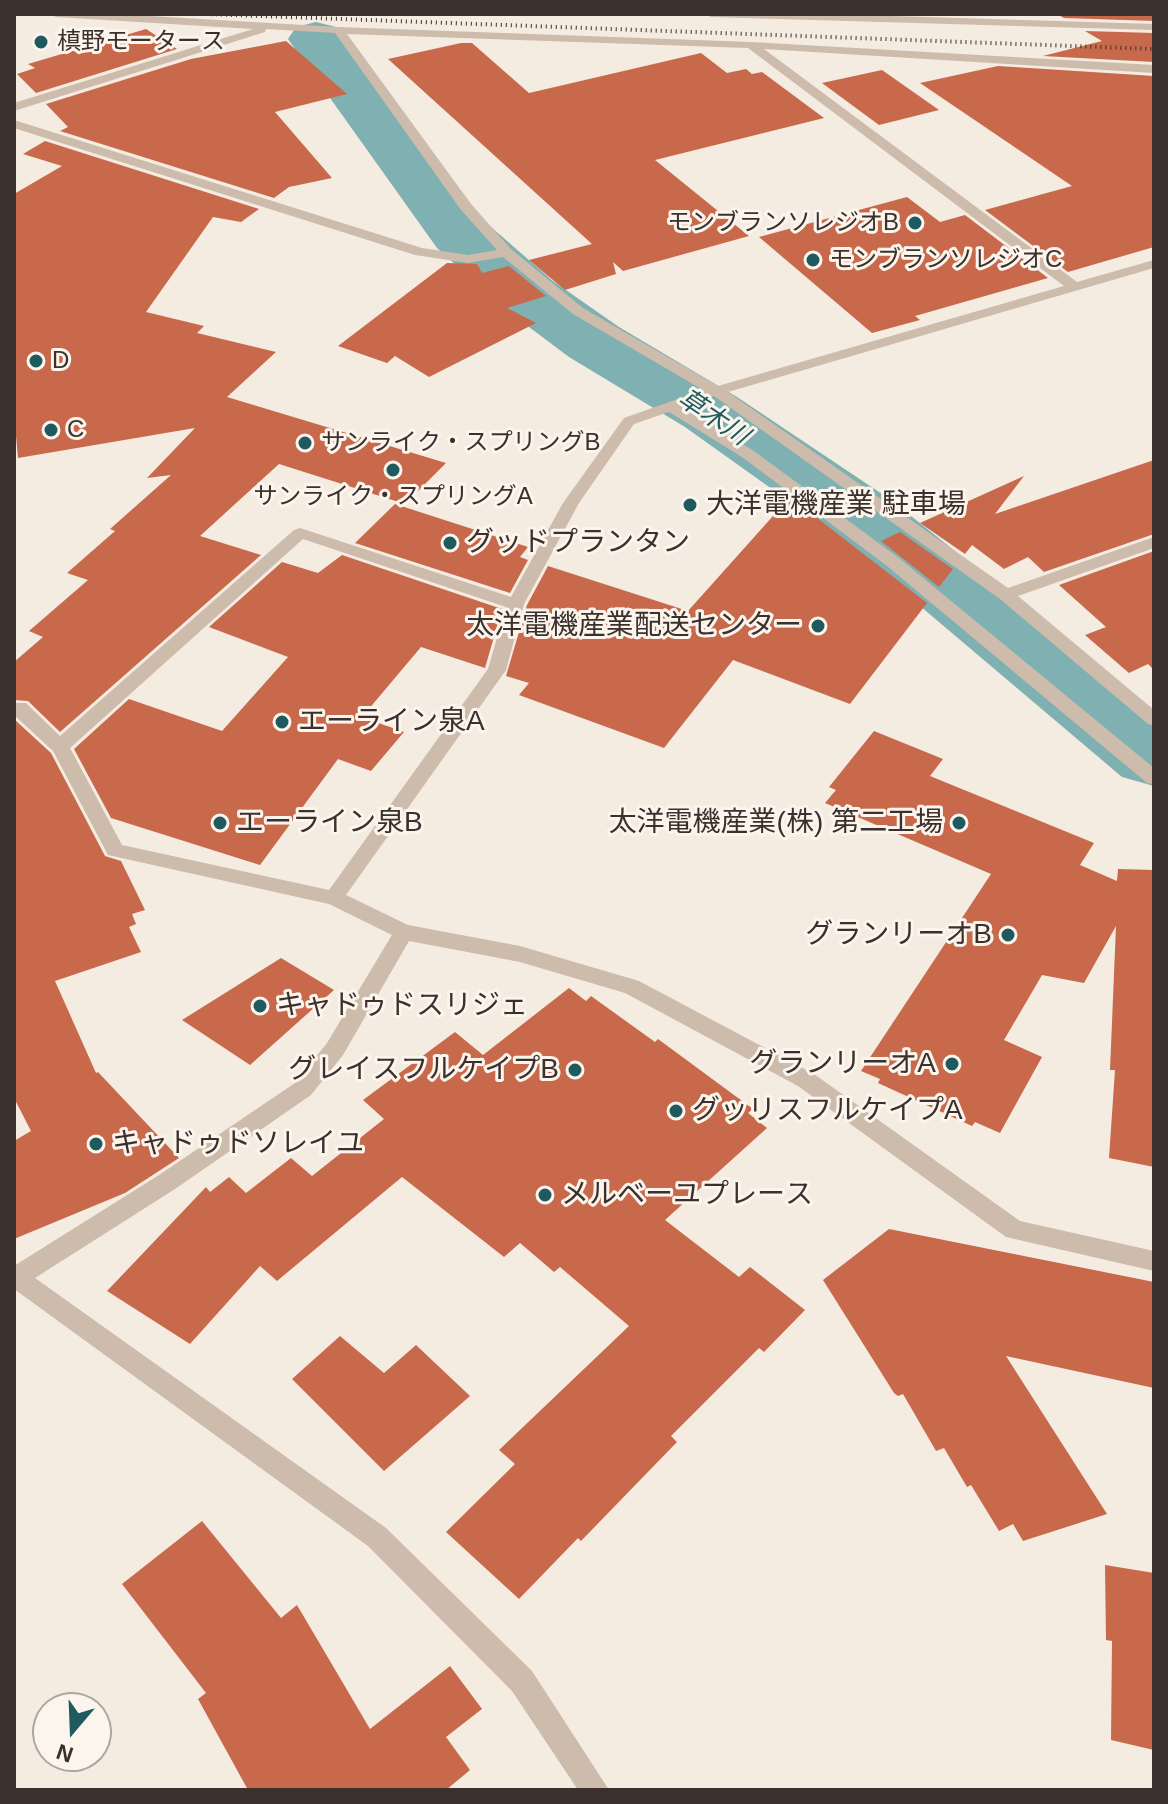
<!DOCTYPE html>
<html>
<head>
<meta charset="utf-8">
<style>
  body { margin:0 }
  #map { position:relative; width:1168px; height:1804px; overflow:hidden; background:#f4ebe1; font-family:Arial,sans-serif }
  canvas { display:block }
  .frame { position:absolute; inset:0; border:16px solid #3b302b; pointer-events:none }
  .north { position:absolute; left:32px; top:1692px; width:80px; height:80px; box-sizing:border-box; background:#fbf5ee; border:2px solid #aea6a0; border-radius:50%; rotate:199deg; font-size:22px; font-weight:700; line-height:32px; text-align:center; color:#3b302b }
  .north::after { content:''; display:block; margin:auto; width:28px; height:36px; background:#1f5a5e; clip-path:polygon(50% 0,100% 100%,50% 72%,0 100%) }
</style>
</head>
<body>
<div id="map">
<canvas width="1168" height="1804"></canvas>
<div class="frame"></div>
<div class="north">N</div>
</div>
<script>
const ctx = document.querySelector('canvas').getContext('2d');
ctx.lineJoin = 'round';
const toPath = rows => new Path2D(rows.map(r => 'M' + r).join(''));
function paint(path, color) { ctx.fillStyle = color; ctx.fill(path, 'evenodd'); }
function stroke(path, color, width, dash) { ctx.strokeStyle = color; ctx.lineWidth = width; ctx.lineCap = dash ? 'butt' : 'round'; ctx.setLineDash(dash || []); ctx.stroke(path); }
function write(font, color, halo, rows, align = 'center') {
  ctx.font = font + ' Arial,"Noto Sans JP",sans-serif'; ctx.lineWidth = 6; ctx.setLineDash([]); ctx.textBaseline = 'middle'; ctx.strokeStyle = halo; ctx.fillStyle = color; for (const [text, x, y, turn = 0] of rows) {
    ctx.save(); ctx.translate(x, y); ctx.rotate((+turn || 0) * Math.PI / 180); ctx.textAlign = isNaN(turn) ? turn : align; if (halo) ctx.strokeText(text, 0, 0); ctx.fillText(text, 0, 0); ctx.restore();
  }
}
paint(toPath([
  [316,22,336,27,483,220,553,281,619,327,737,397,891,500,1154,710,1154,786,1122,777,835,534,685,427,569,357,505,309,437,248,288,39,296,27,316,22]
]), '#7fb0b2');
paint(toPath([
  [1057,14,1154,14,1154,21,1064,18],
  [146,29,177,49,36,93,17,74,35,68,28,64],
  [1085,31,1154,33,1154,62,1043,56,1102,41],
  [286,41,347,94,275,112,332,178,289,187,274,198,60,131,68,127,46,104,191,59],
  [461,43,472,43,529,93,701,53,727,73,746,69,752,74,762,72,824,118,655,160,749,236,623,271,613,262,616,274,565,290,529,260,592,244,388,59],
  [998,66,1154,76,1154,247,1068,272,985,210,1072,186,920,83],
  [882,70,939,110,879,125,822,83],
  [45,141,259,209,241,222,213,217,146,312,204,326,197,333,276,352,227,397,446,463,405,504,279,464,200,536,261,555,60,732,28,701,14,700,14,662,43,637,29,631,88,580,67,573,115,531,110,529,171,475,147,478,195,428,18,458,14,414,14,194,62,166,23,154],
  [907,197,940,222,965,215,1048,278,915,316,920,320,872,333,759,237],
  [447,263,477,264,482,273,509,266,546,296,507,308,536,323,429,377,395,356,387,363,338,346],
  [1154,460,1154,534,1044,572,1028,557,1004,569,972,545,965,554,920,523,1024,476,995,514],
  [790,497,927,603,850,704,733,660,664,748,519,695,529,683,506,676,527,605,548,566,688,611],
  [395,504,528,547,520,557,528,560,510,593,355,543],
  [900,532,953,569,939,587,881,541],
  [1154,551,1154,670,1148,664,1129,673,1085,635,1106,627,1059,585],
  [342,555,502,609,485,668,421,647,362,717,404,732,371,771,338,759,260,865,111,818,74,749,129,699,222,731,288,657,209,627,282,562,318,573],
  [14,719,51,753,105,856,121,861,145,910,132,914,136,924,129,927,141,952,55,981,96,1073,98,1072,179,1158,125,1193,14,1239,14,1141,31,1131,14,1098],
  [874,731,943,759,930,776,1094,843,1080,865,1117,881,1118,869,1154,870,1154,1167,1109,1158,1115,1070,1110,1070,1116,926,1084,983,1042,975,1004,1040,1042,1057,1000,1133,975,1122,972,1126,878,1083,880,1079,861,1071,991,874,825,803,836,790,829,787],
  [281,958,334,990,250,1065,182,1020],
  [569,988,586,1001,591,996,655,1042,658,1039,753,1109,748,1113,767,1128,665,1220,739,1277,750,1267,805,1310,764,1352,759,1348,671,1436,677,1442,581,1541,578,1538,519,1599,446,1532,515,1464,499,1450,629,1326,560,1267,554,1272,520,1243,504,1257,402,1177,277,1281,260,1266,190,1344,107,1291,206,1187,210,1192,229,1177,246,1193,291,1158,312,1176,384,1119,363,1100,455,1032,483,1055],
  [889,1229,1154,1282,1154,1388,1006,1356,1107,1514,1023,1541,1013,1524,999,1531,971,1485,967,1487,944,1448,936,1451,903,1394,898,1396,894,1393,823,1280],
  [340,1336,384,1373,416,1345,470,1396,384,1471,292,1379],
  [202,1521,281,1618,297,1605,370,1729,450,1666,482,1709,446,1737,470,1770,446,1790,248,1790,198,1699,206,1693,122,1584],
  [1105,1565,1154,1573,1154,1750,1111,1740,1112,1641,1106,1640]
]), '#c8694b');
paint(toPath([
  [50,14,116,14,338,27,751,42,1154,65,1154,73,764,49,1077,282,1154,260,1154,268,728,392,1008,588,1154,537,1154,548,1018,596,1154,710,1154,726,1148,724,1000,599,714,396,683,407,754,451,899,558,1154,768,1154,784,1147,783,887,566,742,457,669,412,634,424,579,503,524,604,506,670,346,895,408,925,520,946,639,981,814,1074,1020,1221,1154,1251,1154,1271,1006,1237,798,1086,625,993,520,962,409,941,343,1055,311,1095,175,1189,35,1278,386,1528,532,1671,609,1790,578,1790,512,1691,368,1546,14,1289,14,1266,159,1175,295,1083,327,1043,392,935,329,904,108,855,53,751,14,715,14,703,26,703,60,736,294,530,300,528,511,597,563,503,624,418,703,390,573,314,503,257,468,263,415,255,14,128,14,120,422,248,468,255,497,250,461,210,335,33,266,29,265,32,14,111,14,103,253,29,56,17,50,14],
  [347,34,748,48,1064,286,718,386,583,308,511,249,471,204,347,34],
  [303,539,506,607,488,669,329,890,122,845,70,748,303,539],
  [705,14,827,14,1154,24,1154,30,711,17,705,14]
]), '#cdbbac');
stroke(toPath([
  [206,14,1154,49]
]), '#3b302b', 4, [1, 4]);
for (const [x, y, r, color] of [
  [41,42,8,"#1f5a5e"],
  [915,223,8,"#1f5a5e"],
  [813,260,8,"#1f5a5e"],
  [36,361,8,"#1f5a5e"],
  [51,430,8,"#1f5a5e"],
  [305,443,8,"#1f5a5e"],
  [393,470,8,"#1f5a5e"],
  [690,505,8,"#1f5a5e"],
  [450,543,8,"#1f5a5e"],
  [818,626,8,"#1f5a5e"],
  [282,722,8,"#1f5a5e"],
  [220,823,8,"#1f5a5e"],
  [959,823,8,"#1f5a5e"],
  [1008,935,8,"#1f5a5e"],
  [260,1006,8,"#1f5a5e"],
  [952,1064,8,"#1f5a5e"],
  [575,1070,8,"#1f5a5e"],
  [676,1111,8,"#1f5a5e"],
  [96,1144,8,"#1f5a5e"],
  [545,1195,8,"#1f5a5e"]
]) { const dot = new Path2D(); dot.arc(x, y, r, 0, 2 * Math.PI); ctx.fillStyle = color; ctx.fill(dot); stroke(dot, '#fbf5ee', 3); }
write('24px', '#3b302b', '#fbf5ee', [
  ["槙野モータース",57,42],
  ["モンブランソレジオB",899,223,"right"],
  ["モンブランソレジオC",829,260],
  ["D",52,361],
  ["C",67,430],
  ["サンライク・スプリングB",321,443],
  ["サンライク・スプリングA",393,497,"center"]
], 'left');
write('italic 26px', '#1f5a5e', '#fbf5ee', [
  ["草木川",713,418,34]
]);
write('28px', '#3b302b', '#fbf5ee', [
  ["大洋電機産業 駐車場",706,505],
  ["グッドプランタン",466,543],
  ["太洋電機産業配送センター",802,626,"right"],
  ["エーライン泉A",298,722],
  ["エーライン泉B",236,823],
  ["太洋電機産業(株) 第二工場",943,823,"right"],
  ["グランリーオB",992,935,"right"],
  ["キャドゥドスリジェ",276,1006],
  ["グランリーオA",936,1064,"right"],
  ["グレイスフルケイプB",559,1070,"right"],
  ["グッリスフルケイプA",692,1111],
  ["キャドゥドソレイユ",112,1144],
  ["メルベーユプレース",561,1195]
], 'left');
</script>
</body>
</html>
